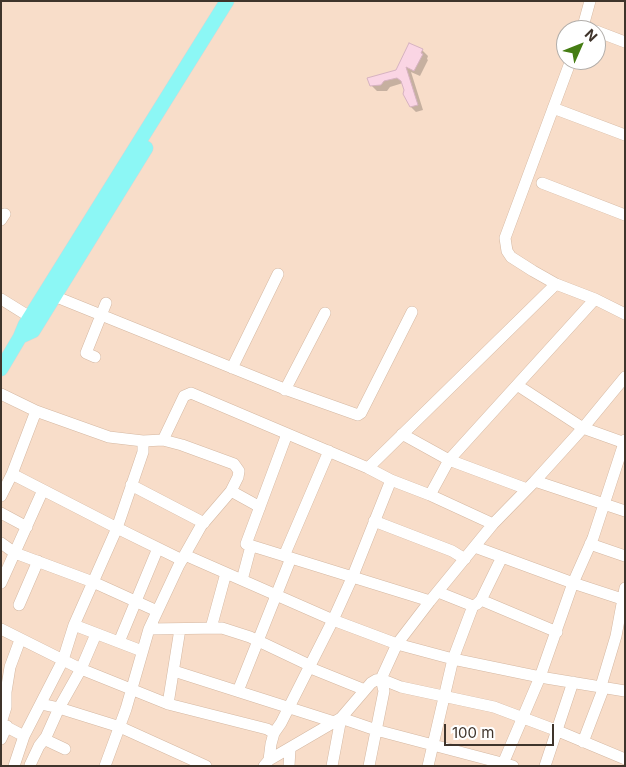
<!DOCTYPE html>
<html>
<head>
<meta charset="utf-8">
<style>
  body { margin:0 }
  #map { position:relative; width:626px; height:767px; overflow:hidden; background:#fbfbfb; font-family:Inter,sans-serif }
  canvas { display:block }
  .frame { position:absolute; inset:0; border:2px solid #3f342b; pointer-events:none }
  .north { position:absolute; left:556px; top:20px; width:50px; height:50px; box-sizing:border-box; background:#fff; border:1px solid #b2aeaa; border-radius:50%; rotate:46deg; font-size:14px; font-weight:700; line-height:20px; text-align:center; color:#3f342b }
  .north::after { content:''; display:block; margin:auto; width:18px; height:22px; background:#457d14; clip-path:polygon(50% 0,100% 100%,50% 72%,0 100%) }
  .scale { position:absolute; left:444px; top:724px; width:110px; height:22px; box-sizing:border-box; border:2px solid #3f342b; border-top:0; padding-left:6px; font-size:15px; line-height:18px; white-space:nowrap; color:#3f342b; -webkit-text-stroke:4px #fff; paint-order:stroke }
</style>
</head>
<body>
<div id="map">
<canvas width="626" height="767"></canvas>
<div class="frame"></div>
<div class="north">N</div>
<div class="scale">100 m</div>
</div>
<script>
const ctx = document.querySelector('canvas').getContext('2d');
ctx.lineJoin = 'round';
function paint(path, color) { ctx.fillStyle = color; ctx.fill(path, 'evenodd'); }
const toPath = rows => new Path2D(rows.map(r => 'M' + r).join(''));
function stroke(path, color, width, dash) { ctx.strokeStyle = color; ctx.lineWidth = width; ctx.lineCap = dash ? 'butt' : 'round'; ctx.setLineDash(dash || []); ctx.stroke(path); }
paint(toPath([
  [1,1,625,1,625,766,1,766],
  [566,30,596,30,596,60,566,60]
]), '#f8ddc9');
paint(toPath([
  [422,50,428,56,427,59,428,60,420,76,411,72,423,110,416,112,410,106,403,83,390,87,387,91,377,91,371,85,397,71]
]), '#0003');
const building = toPath([
  [409,43,423,49,421,53,423,54,414,71,406,67,418,105,410,107,403,94,404,90,401,81,397,78,384,81,381,85,370,86,367,78,396,70,409,43]
]);
paint(building, '#fad5e4');
stroke(building, '#d7b3c1', 1);
const minor = toPath([
  [582,30,590,1],
  [596,31,625,42],
  [571,60,505,238,507,251,511,257,533,271,556,284,595,299,625,314],
  [553,108,625,135],
  [542,183,625,215],
  [1,220,5,214],
  [54,296,282,388,358,415,361,413,412,312],
  [1,299,30,317],
  [95,357,86,353,106,303],
  [232,368,278,274],
  [517,385,583,428,625,443],
  [285,390,325,313],
  [1,394,36,411,109,437,143,441,163,440,182,445,234,464,239,471,238,477,231,491,201,526,179,565,149,629,126,709,105,766],
  [287,434,246,544,430,601],
  [402,434,449,460,595,299],
  [163,440,184,396,191,393,368,468,556,284],
  [368,468,391,480,430,495,493,524],
  [12,474,117,528,182,560],
  [535,481,625,511],
  [131,485,204,523],
  [231,491,260,507],
  [430,495,449,460,527,489],
  [1,496,12,474,36,411],
  [1,513,27,527],
  [374,521,452,551,465,559],
  [1,543,15,553,93,582,157,611],
  [590,544,625,556],
  [475,547,573,583,625,600],
  [185,555,333,620,397,644,453,659,540,677,625,691],
  [284,556,329,451],
  [242,580,251,546],
  [1,583,43,490],
  [438,592,473,606],
  [481,600,557,632],
  [19,605,38,561],
  [74,625,142,651],
  [211,628,226,573],
  [1,629,81,669,168,704,267,729,274,733],
  [149,629,222,628,250,637,309,665],
  [119,642,158,548],
  [308,667,365,690],
  [174,671,334,722],
  [381,679,401,687,494,707,558,731,625,759],
  [601,686,616,636,625,588],
  [238,691,291,558],
  [41,704,59,708,120,727,206,766],
  [168,704,180,629],
  [1,723,6,707,6,692,10,667,20,640],
  [1,724,24,736],
  [1,739,7,726],
  [583,742,604,687],
  [65,749,48,741,46,737,59,708,81,669,96,634],
  [269,760,271,744,274,733,281,723,333,620,352,578,391,480],
  [30,765,39,746,46,737],
  [14,766,24,736,63,660,74,625,117,528,143,452,143,441],
  [264,766,269,760,341,718,371,683,376,680,381,679,397,644,430,601,493,524,535,481,583,428,625,377],
  [289,766,290,749],
  [332,766,341,718,376,730,513,766],
  [369,766,384,691,381,679],
  [428,766,453,659,473,606,477,604,481,600,502,557],
  [502,766,540,677,573,583,593,538,625,440],
  [545,766,573,682]
]);
const major = toPath([
  [20,337,33,331,146,148],
  [1,369,20,337,25,325,227,1]
]);
stroke(minor, '#d5b8a2', 12);
stroke(major, '#d9d6d5', 15);
stroke(minor, '#fff', 11);
stroke(major, '#8cf7f5', 14);
</script>
</body>
</html>
